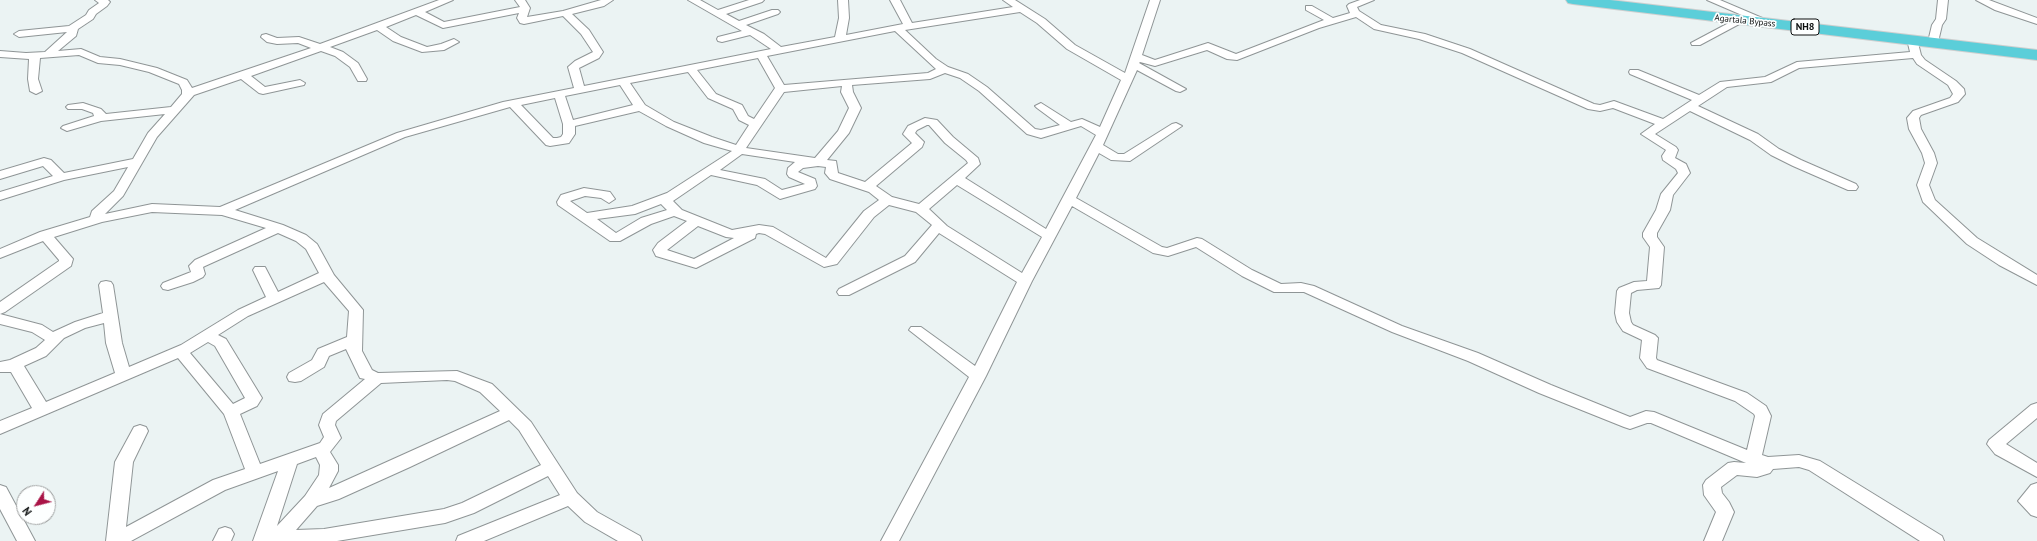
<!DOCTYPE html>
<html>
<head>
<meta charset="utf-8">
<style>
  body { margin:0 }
  #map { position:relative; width:2037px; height:541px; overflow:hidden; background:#ebf3f3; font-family:"PT Sans",sans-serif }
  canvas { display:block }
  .north { position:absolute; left:16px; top:485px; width:40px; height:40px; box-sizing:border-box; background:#fdffff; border:1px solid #9d9f9f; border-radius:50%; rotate:234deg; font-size:11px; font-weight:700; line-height:16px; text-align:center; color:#0c0f0f }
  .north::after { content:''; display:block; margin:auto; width:14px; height:18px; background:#a91447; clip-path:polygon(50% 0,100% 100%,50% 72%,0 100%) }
</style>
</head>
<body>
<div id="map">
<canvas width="2037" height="541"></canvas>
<div class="north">N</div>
</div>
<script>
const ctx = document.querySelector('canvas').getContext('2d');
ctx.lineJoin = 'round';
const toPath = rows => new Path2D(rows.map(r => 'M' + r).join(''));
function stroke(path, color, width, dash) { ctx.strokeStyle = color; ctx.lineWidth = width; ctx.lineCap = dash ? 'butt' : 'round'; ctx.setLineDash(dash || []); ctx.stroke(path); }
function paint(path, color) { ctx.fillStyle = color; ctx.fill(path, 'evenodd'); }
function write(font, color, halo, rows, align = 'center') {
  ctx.font = font + ' "PT Sans",sans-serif'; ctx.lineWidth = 3.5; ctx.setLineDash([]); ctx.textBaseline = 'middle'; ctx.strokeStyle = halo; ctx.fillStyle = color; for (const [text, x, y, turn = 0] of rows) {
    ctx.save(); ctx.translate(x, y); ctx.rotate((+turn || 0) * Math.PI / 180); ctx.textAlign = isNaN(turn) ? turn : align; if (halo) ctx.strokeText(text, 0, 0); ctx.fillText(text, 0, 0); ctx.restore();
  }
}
const minor = toPath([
  [95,0,108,0,110,2,107,6,96,14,93,19,78,29,76,36,58,51,81,49,100,57,120,59,157,68,187,80,192,88,311,48,298,43,277,44,267,42,261,37,262,35,266,34,277,38,299,37,320,44,439,0,453,0,425,12,444,22,520,7,515,0,525,0,530,8,527,17,563,11,601,0,613,0,604,6,572,14,589,30,603,52,599,58,579,68,584,86,771,49,750,35,722,42,718,41,717,39,718,37,742,31,688,0,700,0,718,10,749,0,764,0,762,2,726,14,739,21,772,10,778,10,780,12,778,14,746,25,764,34,781,47,835,37,839,18,838,0,848,0,849,18,846,35,903,24,890,0,900,0,912,23,1013,7,1003,0,1015,0,1045,19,1075,45,1125,73,1150,0,1160,0,1142,55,1155,60,1208,43,1236,54,1324,20,1306,10,1306,6,1312,6,1333,18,1350,13,1347,6,1349,4,1360,0,1374,0,1357,7,1359,11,1381,25,1425,34,1470,49,1594,104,1600,105,1614,101,1663,119,1692,100,1630,74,1629,72,1630,70,1638,70,1699,95,1720,82,1765,77,1797,62,1910,52,1907,39,1912,36,1917,39,1921,55,1925,60,1956,81,1964,89,1965,94,1958,102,1921,115,1919,118,1921,129,1934,153,1937,163,1929,185,1935,200,1977,238,2037,275,2037,285,1999,265,1967,244,1923,202,1917,185,1925,163,1922,153,1909,129,1907,118,1913,111,1950,98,1953,94,1948,85,1917,64,1913,58,1799,68,1771,82,1727,87,1698,106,1758,134,1779,149,1801,160,1856,184,1858,187,1856,190,1848,190,1793,166,1771,155,1750,140,1690,111,1655,134,1676,147,1678,150,1675,158,1686,164,1690,173,1673,195,1670,210,1657,233,1657,237,1664,247,1661,285,1659,288,1637,290,1631,293,1629,313,1631,322,1633,325,1655,335,1658,338,1656,358,1657,360,1747,393,1766,406,1771,416,1762,455,1768,457,1799,455,1820,461,1942,536,1944,541,1920,541,1809,470,1799,467,1773,469,1770,473,1757,477,1737,475,1721,487,1722,493,1729,502,1734,512,1722,541,1704,541,1716,512,1704,495,1703,485,1706,480,1728,463,1734,462,1746,463,1651,423,1647,423,1630,429,1624,427,1539,393,1468,361,1392,332,1304,292,1274,292,1242,276,1196,247,1168,256,1153,253,1072,206,1032,281,986,376,899,541,881,541,969,377,909,330,911,327,921,327,975,366,1017,282,939,233,915,262,849,295,839,295,837,292,839,289,905,256,932,225,916,212,889,205,874,217,837,264,824,267,765,234,759,233,756,234,755,238,696,268,656,256,653,250,658,243,687,221,674,216,651,224,620,241,610,241,558,205,557,202,561,195,584,188,610,192,615,199,609,203,601,198,585,196,570,201,587,213,632,206,667,193,732,151,704,143,666,126,639,111,575,126,575,134,569,143,550,146,546,145,510,107,405,137,235,210,283,225,306,235,317,244,334,275,363,310,362,351,372,370,378,373,457,371,492,384,531,422,577,493,597,512,640,536,642,541,618,541,585,522,568,506,484,541,456,541,458,536,560,495,548,476,474,513,445,523,337,541,253,541,278,471,225,490,131,541,106,541,115,462,134,427,140,425,146,427,148,431,133,462,126,527,213,480,245,469,224,414,178,358,0,434,0,421,32,408,11,372,0,372,0,362,10,360,36,348,45,340,32,332,0,324,0,314,42,325,53,332,75,322,103,313,99,285,101,282,106,281,111,282,113,285,122,343,129,367,181,345,238,310,266,297,253,270,255,267,265,267,278,292,319,273,306,249,296,241,278,233,205,266,203,267,205,274,203,277,193,282,168,290,163,289,161,286,163,283,191,272,189,266,195,260,266,228,222,215,152,212,102,222,54,237,73,259,71,266,5,312,0,314,0,302,59,261,59,260,43,241,0,258,0,249,40,232,90,217,92,211,114,191,128,167,64,180,0,200,0,192,53,176,43,166,0,179,0,171,44,158,51,160,64,173,133,159,148,133,165,114,101,121,67,131,61,128,63,126,94,116,93,113,82,109,68,109,66,107,68,105,83,103,101,109,106,114,171,107,182,94,182,90,179,84,149,72,120,65,98,63,79,55,40,58,38,79,42,91,36,94,30,91,28,79,29,59,0,57,0,51,26,53,45,52,67,32,19,37,14,34,19,31,69,26,86,15,89,10,99,3,95,0],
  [1020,12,1037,23,1067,49,1121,80,1100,127,1082,119,1071,122,1041,103,1035,106,1037,108,1060,125,1041,130,1035,129,987,87,968,74,948,67,936,59,905,30,1020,12],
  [519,13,517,18,520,23,524,24,563,16,581,34,593,52,575,61,568,67,574,88,503,102,397,133,220,207,152,204,105,214,123,196,157,137,194,95,241,79,259,93,263,94,304,85,305,83,300,80,265,87,251,76,321,51,335,56,350,67,358,81,366,81,367,79,358,63,343,52,330,47,377,30,393,41,422,52,444,50,459,42,454,39,441,44,427,47,401,37,386,27,416,15,443,28,519,13],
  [1356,17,1374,29,1419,39,1462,53,1588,109,1600,111,1613,108,1655,124,1641,134,1666,150,1662,156,1663,160,1676,169,1678,173,1661,194,1656,210,1643,233,1643,237,1650,247,1647,281,1634,282,1619,288,1617,291,1615,313,1617,322,1623,331,1642,340,1640,358,1647,368,1735,401,1754,414,1755,416,1747,450,1654,412,1646,411,1630,417,1551,385,1478,353,1402,326,1314,286,1301,283,1281,284,1252,270,1202,239,1197,238,1167,248,1162,247,1076,198,1099,153,1111,160,1130,161,1182,126,1176,123,1172,124,1124,154,1118,154,1103,145,1137,70,1176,91,1180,92,1186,89,1139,63,1140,62,1155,66,1207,50,1227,59,1237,60,1319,28,1356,17],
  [895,31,936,69,928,73,784,85,767,56,895,31],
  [758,58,775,88,754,119,748,116,742,105,716,94,697,70,758,58],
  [688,72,708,98,733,109,739,120,749,125,736,145,712,137,674,122,645,105,630,83,688,72],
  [945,73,960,78,979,91,1027,134,1041,138,1081,126,1096,135,1046,229,965,178,980,164,978,158,953,137,937,120,925,118,908,126,903,134,912,143,865,182,838,173,836,161,827,160,849,133,861,108,853,92,852,85,930,79,945,73],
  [620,85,633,105,573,120,565,96,620,85],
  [842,86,841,92,849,108,838,131,815,158,746,148,784,92,842,86],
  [555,98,563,124,563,134,561,137,557,138,553,138,521,105,555,98],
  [927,125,929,125,945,143,966,160,968,163,919,204,892,197,876,186,922,147,924,142,915,133,917,130,927,125],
  [742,154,795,162,788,168,787,174,789,177,805,184,782,190,765,179,720,170,742,154],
  [818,166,826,167,825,173,830,179,869,192,879,200,864,211,826,258,773,227,759,225,732,230,682,210,673,201,711,175,757,185,780,199,815,189,817,186,815,179,798,172,803,168,818,166],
  [957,185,1042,237,1022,273,947,226,929,209,957,185],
  [661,204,667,210,641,218,616,233,597,219,635,214,661,204],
  [698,226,726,237,734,238,694,259,667,250,698,226],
  [324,282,349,311,347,337,318,349,312,360,289,373,287,377,289,381,295,382,301,381,324,367,329,356,346,349,358,374,360,378,365,379,323,414,319,425,324,437,320,443,260,464,240,414,257,406,262,398,226,339,218,335,248,316,324,282],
  [104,323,106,343,115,373,46,402,24,366,46,356,64,338,85,328,104,323],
  [208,342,215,346,245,398,233,404,190,353,208,342],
  [447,380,455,381,480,392,500,411,329,488,338,471,338,465,330,452,341,438,335,425,336,421,381,383,447,380],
  [509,420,519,430,541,465,462,503,444,509,324,529,296,530,317,506,339,499,410,467,509,420],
  [316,457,320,465,319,475,305,496,277,526,297,464,316,457],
  [1707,0,1720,0,1774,23,1773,25,1765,25,1707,0],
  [1938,0,1948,0,1946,19,1942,25,1938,42,1933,45,1928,42,1932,25,1936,19,1938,0],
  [1976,0,1989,0,2037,18,2037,24,1995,10,1976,0],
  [1740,17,1743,18,1745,20,1743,22,1700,45,1692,45,1691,43,1740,17],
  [2037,403,2037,418,2006,444,2037,463,2037,477,1995,454,1987,444,1989,440,2031,405,2037,403],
  [2037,483,2037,517,2031,515,2018,501,2031,485,2037,483],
  [0,485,6,487,35,541,17,541,0,509,0,485],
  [225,527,231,529,234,534,231,541,213,541,219,529,225,527]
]);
const highway = toPath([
  [1566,0,1610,0,2037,50,2037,60,1573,4,1568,3,1566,0]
]);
stroke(minor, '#8f9596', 2);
stroke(highway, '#cecfcf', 2);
paint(minor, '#fff');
paint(highway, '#5bced9');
write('9px', '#0c0f0f', '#fdffff', [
  ["Agartala Bypass",1745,21,6]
]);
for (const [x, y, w] of [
  [1805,27,28]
]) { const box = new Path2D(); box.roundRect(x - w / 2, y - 8, w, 16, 3); ctx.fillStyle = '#fdffff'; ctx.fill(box); stroke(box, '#0c0f0f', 1); }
write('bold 10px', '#0c0f0f', null, [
  ["NH8",1805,27]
]);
</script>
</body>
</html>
